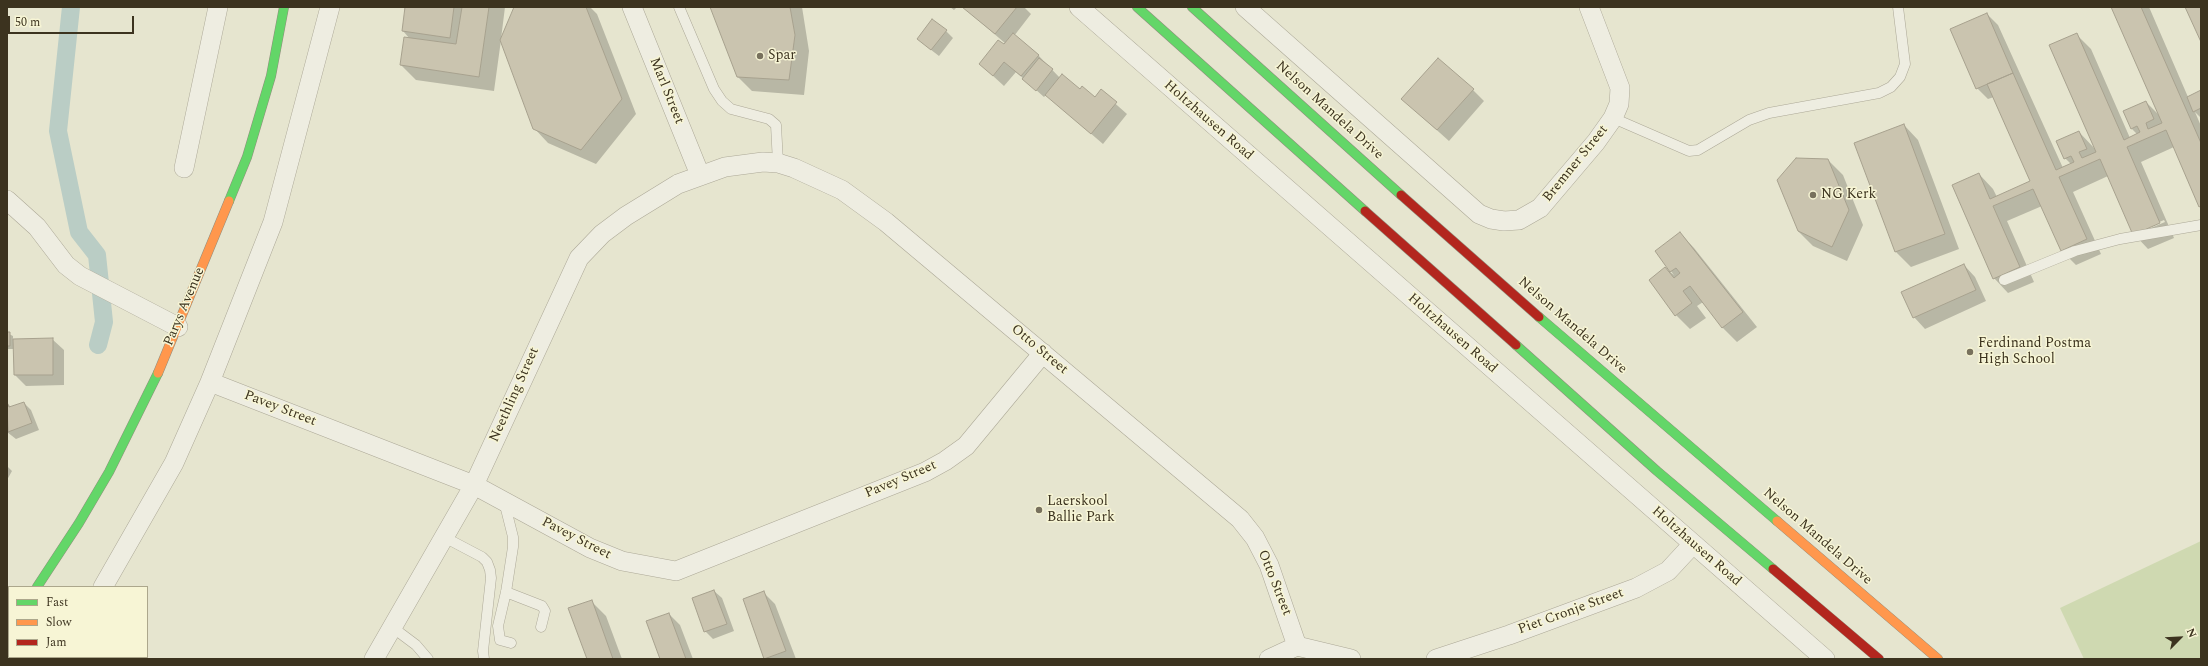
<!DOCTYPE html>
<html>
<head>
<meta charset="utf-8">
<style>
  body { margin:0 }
  #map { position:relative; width:2208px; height:666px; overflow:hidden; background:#e6e5cf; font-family:Spectral,serif }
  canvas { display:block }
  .frame { position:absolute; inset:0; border:8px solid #3c331f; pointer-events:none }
  .legend { position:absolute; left:8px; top:586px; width:140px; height:72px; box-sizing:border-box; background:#f7f5d5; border:1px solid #aca78c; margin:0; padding:5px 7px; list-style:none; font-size:12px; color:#3c331f }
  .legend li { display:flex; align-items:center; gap:8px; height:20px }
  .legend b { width:20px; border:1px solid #aca78c }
  .north { position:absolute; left:2160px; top:618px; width:40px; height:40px; -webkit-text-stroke:3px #f7f5d5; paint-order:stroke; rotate:66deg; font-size:11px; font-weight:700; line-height:16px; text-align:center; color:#3c331f }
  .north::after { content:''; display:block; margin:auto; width:14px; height:18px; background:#3c331f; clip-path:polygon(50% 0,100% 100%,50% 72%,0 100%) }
  .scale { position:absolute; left:8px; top:16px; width:126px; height:18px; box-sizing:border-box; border:2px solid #3c331f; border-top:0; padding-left:5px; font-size:12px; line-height:14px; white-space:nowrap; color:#3c331f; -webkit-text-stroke:3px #f7f5d5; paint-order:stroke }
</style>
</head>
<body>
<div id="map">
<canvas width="2208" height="666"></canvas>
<div class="frame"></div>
<ul class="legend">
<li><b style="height:5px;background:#63d668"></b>Fast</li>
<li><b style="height:5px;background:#ff974d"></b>Slow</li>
<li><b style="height:5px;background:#b3261e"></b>Jam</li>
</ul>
<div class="north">N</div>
<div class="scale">50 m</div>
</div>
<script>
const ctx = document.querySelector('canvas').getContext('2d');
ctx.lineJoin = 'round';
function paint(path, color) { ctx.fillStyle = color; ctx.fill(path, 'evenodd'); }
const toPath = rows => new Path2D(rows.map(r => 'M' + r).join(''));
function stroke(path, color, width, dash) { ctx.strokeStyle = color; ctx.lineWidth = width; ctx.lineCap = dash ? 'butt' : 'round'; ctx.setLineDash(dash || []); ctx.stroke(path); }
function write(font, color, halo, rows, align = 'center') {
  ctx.font = font + ' Spectral,serif'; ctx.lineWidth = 3; ctx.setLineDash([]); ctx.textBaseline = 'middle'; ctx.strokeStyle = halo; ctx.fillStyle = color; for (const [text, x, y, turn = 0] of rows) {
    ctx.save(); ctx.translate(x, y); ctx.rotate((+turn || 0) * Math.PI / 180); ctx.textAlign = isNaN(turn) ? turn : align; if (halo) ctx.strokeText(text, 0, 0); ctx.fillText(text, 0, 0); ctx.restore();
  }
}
paint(toPath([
  [2201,541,2201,659,2084,659,2060,608]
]), '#cfd9b1');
paint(toPath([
  [406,7,505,7,501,39,515,7,590,7,597,14,636,114,596,164,548,143,534,128,501,40,494,91,416,80,401,65,410,39,403,31],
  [711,7,802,7,809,51,804,95,752,91,737,76],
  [950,7,957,7,954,10],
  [963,7,1024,7,1031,14,1014,36,1038,55,1060,78,1095,98,1101,91,1127,114,1103,144,1046,95,1044,97,1016,72,1004,86,980,64,1006,44],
  [2113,7,2149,7,2188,97,2201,92,2201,118,2195,112,2201,126,2201,207,2174,147,2141,162,2174,238,2148,249,2134,234,2108,176,2073,192,2101,254,2076,265,2061,250,2042,206,2007,221,2034,282,2008,293,1994,278,1979,174,1993,189,1997,197,2031,182,1994,97,1988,99,1977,88,1987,14,1998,25,2063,168,2071,164,2065,158,2079,132,2096,150,2076,34,2091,49,2130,138,2138,135,2132,129,2146,102,2161,117],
  [2164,220,2165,222,2139,233,2139,231],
  [946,31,953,38,939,56,926,46],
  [1473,90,1484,101,1449,141,1402,99],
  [1904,125,1918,140,1959,249,1911,267,1896,252,1855,143],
  [1828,160,1843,175,1863,225,1847,261,1813,246,1798,231],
  [1680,233,1694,248,1757,327,1737,342,1723,328,1703,302,1697,306,1706,318,1690,329,1676,315,1665,268,1674,275,1656,252],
  [1964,265,1975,277,1986,301,1925,329,1914,317],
  [7,333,13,336,13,340,52,339,64,350,64,385,26,386,15,375,15,349,7,349],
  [7,403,12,408,24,403,31,410,39,430,16,439,7,432],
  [7,466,12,471,7,480],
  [714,591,722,598,734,631,713,639,705,631],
  [764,593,775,604,796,659,765,658],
  [591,601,606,616,622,659,588,659],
  [669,614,680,625,693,659,661,659]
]), '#0003');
stroke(toPath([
  [71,7,58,131,79,232,97,255,104,322,98,345]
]), '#bacdc5', 18);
const building = toPath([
  [405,7,454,7,450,38,402,31,405,7],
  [462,7,489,7,479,77,400,65,404,37,456,44,462,7],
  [514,7,586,7,622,99,581,150,533,129,500,40,514,7],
  [710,7,790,7,795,35,789,80,737,77,710,7],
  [962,7,1017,7,995,34,962,7],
  [2111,7,2141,7,2201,143,2201,206,2199,207,2166,130,2127,147,2160,223,2133,235,2100,159,2059,177,2087,239,2061,251,2033,189,1993,206,2020,267,1993,279,1952,185,1979,173,1990,199,2030,181,1987,84,2013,73,2056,170,2074,162,2071,156,2064,159,2056,141,2079,131,2087,149,2079,152,2082,158,2096,152,2049,45,2077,33,2124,140,2140,132,2137,126,2131,129,2123,111,2146,101,2154,119,2146,123,2148,129,2162,123,2111,7],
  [2185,7,2201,7,2201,42,2185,7],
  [1987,13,2013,73,1976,89,1950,29,1987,13],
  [932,19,947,30,931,50,917,39,932,19],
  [1013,33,1039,55,1021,76,1004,62,993,76,979,64,998,40,1004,44,1013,33],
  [1039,58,1053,69,1036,91,1022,79,1039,58],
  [1438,58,1474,89,1437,130,1401,99,1438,58],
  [1062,74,1080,89,1082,86,1095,97,1101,89,1117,102,1091,134,1045,95,1062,74],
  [2201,90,2201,108,2193,112,2187,97,2201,90],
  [1904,124,1945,234,1895,252,1854,143,1904,124],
  [1796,158,1828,159,1849,210,1832,247,1798,231,1777,180,1796,158],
  [1680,232,1743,312,1722,328,1690,286,1683,291,1692,303,1675,316,1649,280,1665,267,1674,278,1680,273,1676,268,1670,272,1655,251,1680,232],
  [1964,264,1976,290,1913,318,1901,292,1964,264],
  [7,332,10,332,10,346,7,346,7,332],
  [53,338,53,375,14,375,13,339,53,338],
  [7,402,9,407,24,402,32,423,8,432,7,402],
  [714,590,727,624,704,632,692,598,714,590],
  [764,591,786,651,764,659,743,599,764,591],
  [592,600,613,659,587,659,568,608,592,600],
  [669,613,686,659,660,659,646,621,669,613]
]);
paint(building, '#cac4af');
stroke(building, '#a7a18e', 1);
const lane = toPath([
  [679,7,714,89,722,101,731,109,769,119,776,125,778,163],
  [1613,118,1689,151,1698,150,1749,120,1769,113,1879,93,1891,87,1900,77,1905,64,1898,7],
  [2004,280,2075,251,2120,239,2201,225],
  [504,501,513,537,513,547,506,592,498,626,500,640,511,643],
  [444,537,482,557,487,562,490,570,491,578,483,651,484,659],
  [506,592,542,606,545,611,541,627],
  [392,627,416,645,428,659]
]);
const street = toPath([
  [632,7,700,175],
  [1079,7,1825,659],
  [1245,7,1479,214,1491,219,1504,221,1519,220,1540,208,1596,142,1613,118,1619,104,1620,88,1589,7],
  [184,168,218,7],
  [7,200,37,227,66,265,80,276,178,327],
  [210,382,474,485,590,548,622,561,676,571,925,472,945,461,966,446,1043,353],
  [103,587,174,463,210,382,273,222,330,7],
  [7,607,9,608],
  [54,659,56,657],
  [374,659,474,485,579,258,602,234,626,216,678,184,725,167,763,162,778,163,794,168,842,190,886,222,1240,519,1255,538,1269,565,1297,646],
  [1269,659,1297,646,1351,659],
  [1436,659,1509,635,1636,588,1668,571,1693,544]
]);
const fast = toPath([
  [1137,7,1365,211],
  [1192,7,1401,195],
  [229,201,247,157,271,76,284,7],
  [1539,317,1777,521],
  [1516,345,1657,471,1773,569],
  [37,587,79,523,109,472,158,373]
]);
const slow = toPath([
  [158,373,229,201],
  [1777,521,1938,659]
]);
const jam = toPath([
  [1401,195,1539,317],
  [1365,211,1516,345],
  [1773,569,1879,659],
  [7,630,9,627]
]);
stroke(lane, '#aca897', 11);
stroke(street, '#aca897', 20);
stroke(fast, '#918e7e', 10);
stroke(slow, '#918e7e', 10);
stroke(jam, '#918e7e', 10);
stroke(lane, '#eeede1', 10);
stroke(street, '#eeede1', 19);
stroke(fast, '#63d668', 9);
stroke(slow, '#ff974d', 9);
stroke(jam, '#b3261e', 9);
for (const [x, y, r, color] of [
  [760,56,4,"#78715d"],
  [1813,195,4,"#78715d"],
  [1970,352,4,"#78715d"],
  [1039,510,4,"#78715d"]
]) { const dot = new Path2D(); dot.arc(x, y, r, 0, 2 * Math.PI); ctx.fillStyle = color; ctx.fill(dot); stroke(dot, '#f7f5d5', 1.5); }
write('14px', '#3c331f', '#f7f5d5', [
  ["Spar",768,56],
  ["NG Kerk",1821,195],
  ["Ferdinand Postma",1978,344],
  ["High School",1978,360],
  ["Laerskool",1047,502],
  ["Ballie Park",1047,518]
], 'left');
write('14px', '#3c331f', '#f7f5d5', [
  ["Marl Street",666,91,68],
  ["Nelson Mandela Drive",1329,111,42],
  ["Holtzhausen Road",1208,121,41],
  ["Bremner Street",1576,164,-51],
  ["Parys Avenue",185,307,-67],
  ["Nelson Mandela Drive",1572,326,41],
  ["Holtzhausen Road",1452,334,41],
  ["Otto Street",1039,350,40],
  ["Neethling Street",515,395,-66],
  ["Pavey Street",280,409,21],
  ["Pavey Street",901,480,-23],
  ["Nelson Mandela Drive",1817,537,41],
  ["Pavey Street",576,539,27],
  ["Holtzhausen Road",1696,547,41],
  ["Otto Street",1274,583,68],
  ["Piet Cronje Street",1571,612,-20]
]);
</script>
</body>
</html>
